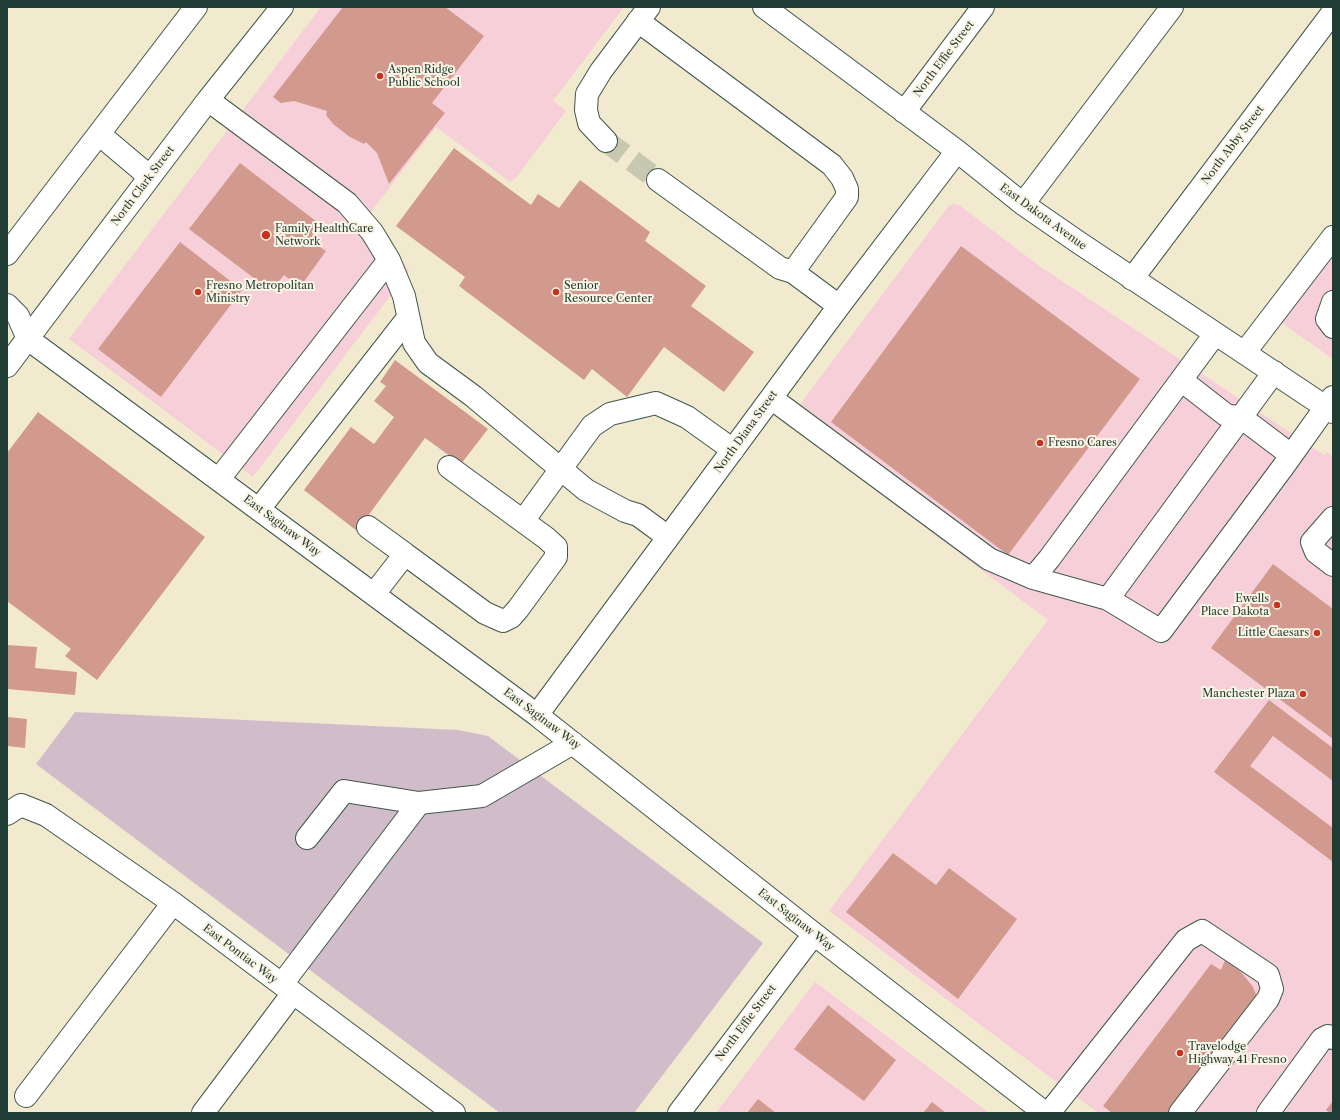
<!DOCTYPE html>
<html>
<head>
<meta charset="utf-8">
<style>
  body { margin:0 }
  #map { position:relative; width:1340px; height:1120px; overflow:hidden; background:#f2eacf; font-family:"Libre Caslon Text",serif }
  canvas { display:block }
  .frame { position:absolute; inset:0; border:8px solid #1f3d34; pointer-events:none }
</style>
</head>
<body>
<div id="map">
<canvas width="1340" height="1120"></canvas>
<div class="frame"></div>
</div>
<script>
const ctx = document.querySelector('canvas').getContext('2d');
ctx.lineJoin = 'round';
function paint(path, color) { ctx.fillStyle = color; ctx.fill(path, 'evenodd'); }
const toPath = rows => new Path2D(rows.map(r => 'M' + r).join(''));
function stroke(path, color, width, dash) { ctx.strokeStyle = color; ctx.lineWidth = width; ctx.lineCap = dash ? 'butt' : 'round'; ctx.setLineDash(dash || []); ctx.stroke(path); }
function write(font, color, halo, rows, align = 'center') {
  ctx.font = font + ' "Libre Caslon Text",serif'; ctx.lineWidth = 4; ctx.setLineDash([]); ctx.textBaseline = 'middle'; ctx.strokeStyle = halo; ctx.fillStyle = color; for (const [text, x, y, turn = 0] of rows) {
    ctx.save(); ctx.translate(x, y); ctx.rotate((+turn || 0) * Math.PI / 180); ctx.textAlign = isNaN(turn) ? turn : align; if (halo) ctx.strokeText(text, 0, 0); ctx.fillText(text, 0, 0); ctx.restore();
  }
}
paint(toPath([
  [321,7,624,7,553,101,566,111,516,178,510,182,436,127,363,222,392,244,409,271,253,477,69,339],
  [953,204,959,205,1038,265,1324,455,1327,452,1333,457,1333,1113,1098,1113,829,911,1048,620,786,423,948,207],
  [1333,249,1333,359,1279,321],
  [815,982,989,1113,716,1113]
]), '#f6cfd8');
paint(toPath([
  [75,712,458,730,488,736,763,943,634,1113,500,1113,36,764]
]), '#d1bdca');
paint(toPath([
  [343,7,445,7,484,36,432,103,445,113,389,184,377,153,366,142,364,144,350,137,333,124,326,115,327,111,294,101,281,103,273,97],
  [454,148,531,205,538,194,559,208,580,180,650,232,645,241,706,286,691,306,754,352,724,392,664,347,627,397,592,369,584,380,459,286,465,277,396,226],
  [240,163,321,225,310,240,326,251,300,287,284,275,271,291,189,229],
  [180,242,242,290,161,397,98,349],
  [961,246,1140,379,1008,555,831,422],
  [395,360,488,429,461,464,425,438,357,531,304,490,351,427,374,444,394,417,374,401,386,386,380,382],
  [38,412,205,537,97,680,65,656,71,649,7,601,7,453],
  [1273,564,1333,609,1333,739,1211,648],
  [7,645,37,647,35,668,77,672,75,695,7,689],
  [1269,700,1333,748,1333,781,1273,736,1250,766,1333,828,1333,862,1214,772],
  [7,717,27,719,25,748,7,746],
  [893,853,936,885,949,868,1017,919,958,999,846,912],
  [1225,960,1241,972,1253,987,1258,999,1169,1113,1112,1113,1103,1106,1211,964,1221,970],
  [828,1005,896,1060,864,1101,794,1049],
  [758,1099,776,1113,747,1113],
  [1333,1101,1333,1113,1330,1113,1326,1110],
  [932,1102,946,1113,923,1113]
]), '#d29a8f');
stroke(toPath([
  [606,141,658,180]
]), '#c8c7b0', 22, [22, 11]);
const minor = toPath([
  [764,7,957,151,1023,204,1078,242,1333,412],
  [638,21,832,165,842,178,847,189,847,197,793,272],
  [208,100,347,203,372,232,389,260,219,479],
  [904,112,983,7],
  [99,134,150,177],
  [606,141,589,123,586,110,587,94,601,71,649,7],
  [658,180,780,268,793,272,839,306],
  [1023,204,1172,7],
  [7,254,196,7],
  [389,260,404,296,414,343,428,363,473,396,586,490,625,511,638,515,668,537],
  [1132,279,1333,12],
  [1333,302,1327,319,1333,327],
  [7,305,18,316,28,339,537,715,814,934,1045,1113],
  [1245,352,1333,237],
  [7,366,208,100,282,7],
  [1181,380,1226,415,1242,418,1291,455],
  [771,398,989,559,1033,578,1049,559,1215,334],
  [259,509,408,318],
  [1333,518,1312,542,1316,552,1333,565],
  [523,521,592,426,610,414,656,403,687,417,733,450],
  [368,527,405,554,374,594],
  [405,554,485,613,503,621,511,617,518,609,556,557,556,547,546,538,449,467],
  [1033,578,1108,599,1161,631,1283,467,1333,397],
  [1108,599,1274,372],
  [537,715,839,306,957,151],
  [419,803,482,796,573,743],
  [7,814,21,805,46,815,173,903,454,1113],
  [282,984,419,803,344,791,307,838],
  [26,1096,173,903],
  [203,1113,293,993],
  [679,1113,814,934],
  [1049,1113,1186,940,1202,931,1268,975,1272,989,1268,999,1180,1113],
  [1268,1113,1322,1039,1328,1036,1333,1038]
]);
stroke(minor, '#3f574b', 24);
stroke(minor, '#fff', 22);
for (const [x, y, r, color] of [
  [380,76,4,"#c8321e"],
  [266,235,5,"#c8321e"],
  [198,292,4,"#c8321e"],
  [556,292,4,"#c8321e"],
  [1040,443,4,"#c8321e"],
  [1277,605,4,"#c8321e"],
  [1317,633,4,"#c8321e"],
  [1303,694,4,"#c8321e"],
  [1180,1053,4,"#c8321e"]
]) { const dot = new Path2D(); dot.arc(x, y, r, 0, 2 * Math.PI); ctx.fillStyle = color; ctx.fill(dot); stroke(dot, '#fcf5e5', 1.5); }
write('11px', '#1f3d34', '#fcf5e5', [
  ["North Effie Street",944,59,-53],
  ["North Abby Street",1233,145,-53],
  ["North Clark Street",143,186,-53],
  ["East Dakota Avenue",1043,217,36],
  ["North Diana Street",746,432,-54],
  ["East Saginaw Way",282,526,37],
  ["East Saginaw Way",542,719,37],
  ["East Saginaw Way",796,920,38],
  ["East Pontiac Way",240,954,37],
  ["North Effie Street",746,1023,-53]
]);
write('11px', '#1f3d34', '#fcf5e5', [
  ["Aspen Ridge",388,70],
  ["Public School",388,83],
  ["Family HealthCare",275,229],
  ["Network",275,242],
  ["Fresno Metropolitan",206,286],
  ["Ministry",206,299],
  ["Senior",564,286],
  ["Resource Center",564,299],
  ["Fresno Cares",1048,443],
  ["Ewells",1269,599,"right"],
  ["Place Dakota",1269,612,"right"],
  ["Little Caesars",1309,633,"right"],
  ["Manchester Plaza",1295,694,"right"],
  ["Travelodge",1188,1047],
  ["Highway 41 Fresno",1188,1060]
], 'left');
</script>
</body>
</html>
